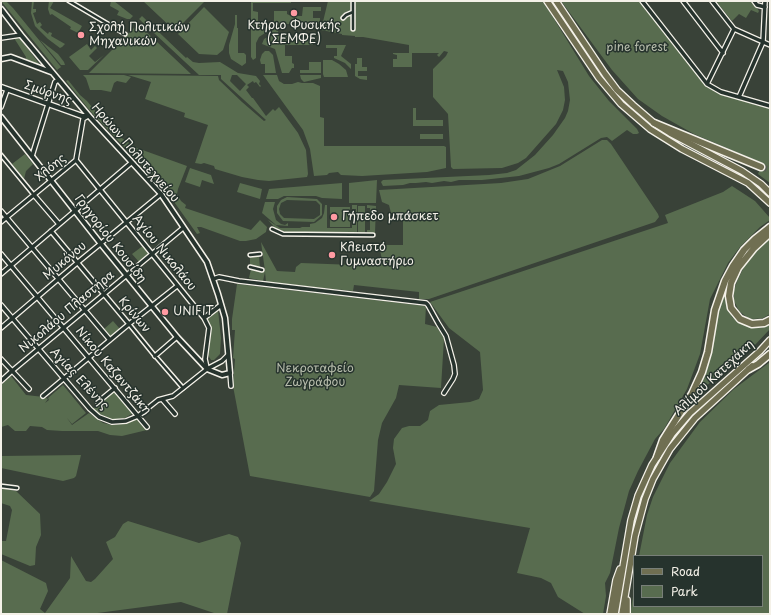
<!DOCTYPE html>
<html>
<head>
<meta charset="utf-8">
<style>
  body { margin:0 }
  #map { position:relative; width:771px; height:615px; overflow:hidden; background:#394238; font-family:"Playpen Sans",sans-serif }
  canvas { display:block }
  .frame { position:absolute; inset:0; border:2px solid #f4f1e8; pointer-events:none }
  .legend { position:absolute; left:633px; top:555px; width:130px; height:52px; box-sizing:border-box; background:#26332d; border:1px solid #787f78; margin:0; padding:5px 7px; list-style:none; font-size:12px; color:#f4f1e8 }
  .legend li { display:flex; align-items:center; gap:8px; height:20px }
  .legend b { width:20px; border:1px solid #787f78 }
</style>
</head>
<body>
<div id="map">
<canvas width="771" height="615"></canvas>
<div class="frame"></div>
<ul class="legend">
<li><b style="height:5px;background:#706f52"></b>Road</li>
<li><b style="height:11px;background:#586c4f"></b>Park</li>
</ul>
</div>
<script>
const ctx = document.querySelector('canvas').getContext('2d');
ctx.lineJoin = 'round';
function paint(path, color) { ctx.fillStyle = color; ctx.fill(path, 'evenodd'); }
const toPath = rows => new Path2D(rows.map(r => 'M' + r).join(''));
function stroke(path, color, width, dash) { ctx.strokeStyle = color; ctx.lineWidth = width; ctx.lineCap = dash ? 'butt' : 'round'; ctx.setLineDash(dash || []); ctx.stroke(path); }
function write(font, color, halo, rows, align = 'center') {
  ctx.font = font + ' "Playpen Sans",sans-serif'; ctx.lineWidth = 3; ctx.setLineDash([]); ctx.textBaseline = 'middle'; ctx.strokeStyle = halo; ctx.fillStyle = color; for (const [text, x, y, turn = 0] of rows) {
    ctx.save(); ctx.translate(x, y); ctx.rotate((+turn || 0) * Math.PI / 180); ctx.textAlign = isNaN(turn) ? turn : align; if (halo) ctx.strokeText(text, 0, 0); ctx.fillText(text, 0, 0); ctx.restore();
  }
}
paint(toPath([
  [1,1,6,1,13,8,61,67,57,70],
  [32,1,34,1,33,9,36,9,36,12,33,13,37,24,40,22,42,25,40,27,41,28,48,34,49,32,52,33,51,36,65,44,62,47,60,48,48,39,35,26,31,13],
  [49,1,54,1,50,8,82,26,78,33,70,29,71,27,52,14,50,15,48,9],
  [111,1,114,1,133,16,130,19,127,19,117,15,119,11,110,6],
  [143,1,205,1,175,31],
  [251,1,291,1,291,3,253,3,253,11,258,12,258,24,274,24,274,11,287,11,287,14,291,16,302,16,303,7,321,7,321,11,313,11,313,18,320,18,320,24,279,24,278,33,265,33,259,37,256,43,256,58,253,60,251,57],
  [328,1,543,1,589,76,609,101,637,129,639,133,637,134,633,134,627,130,612,141,607,137,601,138,559,164,549,168,519,176,482,180,459,180,451,182,444,181,432,183,426,182,416,183,410,183,403,185,383,186,381,182,383,180,489,175,507,173,516,170,535,155,553,135,565,118,568,111,570,100,568,82,563,71,557,70,564,87,565,100,563,110,556,124,526,158,518,163,502,168,453,169,451,167,448,114,433,97,433,69,446,56,448,52,444,51,439,57,437,55,439,53,412,53,412,67,393,67,393,59,397,59,397,55,393,54,393,53,409,53,409,45,363,37,355,37,355,36,342,35,342,34,321,30],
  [561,1,642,1,646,11,662,27,672,44,690,62,703,79,721,92,738,97,753,104,770,108,770,183,758,174,762,163,694,134,662,116,638,99,612,70],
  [716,1,752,1,759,11,758,13,751,10,746,18,739,14,732,21],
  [204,7,229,32,223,50,217,55,199,54,178,34],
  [235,15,237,15,237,28,238,28,238,53,244,53,246,55,246,63,242,66,231,59,229,53,229,45,235,24],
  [142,16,186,58,187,57,193,62,199,63,220,62,238,73,256,76,260,81,259,84,261,86,260,87,256,82,254,83,253,81,247,85,249,87,246,90,252,98,253,98,266,116,273,109,275,111,279,107,298,133,306,150,308,174,307,177,269,181,258,180,242,177,215,169,214,166,204,163,201,164,195,163,208,125,184,117,185,113,145,99,151,82,128,75,218,76,219,80,242,102,264,121,266,120,221,79,221,75,199,75,139,19],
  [232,75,237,75,246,84,240,91,230,81],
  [138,24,191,74,89,73],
  [269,36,313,36,313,45,285,45,285,56,292,56,292,63,294,64,294,68,292,68,289,73,282,73,275,49,262,44,264,39],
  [19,37,40,65,39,66,25,61,26,57,14,38],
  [40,40,58,54,64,62,65,65,61,65],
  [87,44,91,50,95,46,97,48,89,56,95,62,104,55,88,70,80,70,69,57],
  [326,45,346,45,341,56,351,64,351,69,345,63,334,58,334,56,337,56,337,48,326,48],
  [265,51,269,51,273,55,276,73,265,73,265,64,261,64,260,60,262,54],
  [357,58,362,58,362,67,367,67,367,71,358,71,358,76,367,76,367,80,360,79,355,76,355,64,357,64],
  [323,60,332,60,339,64,346,70,348,77,324,77,323,74],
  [309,62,321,62,321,73,300,73,300,70,309,70],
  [83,75,124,75,131,77,126,83,117,81,114,83,111,92,101,90,90,90,86,78],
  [263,75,277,75,279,81,284,84,292,84,298,82,302,83,313,83,320,86,320,117,324,118,324,146,444,146,446,147,446,168,427,172,362,176,341,175,338,172,329,173,327,175,314,176,310,149,303,130],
  [300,75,321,75,321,78,304,82,301,79],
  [68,80,80,95,87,101,107,125,120,137,137,148,187,166,178,189,177,194,181,201,186,205,185,208,251,230,260,220,267,227,266,232,256,239,246,241,240,241,201,227,197,227,200,233,197,234,167,192,91,112,66,81],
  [413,108,416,108,416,120,443,120,443,126,413,126],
  [420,134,443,134,443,139,420,139],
  [602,140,607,140,611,144,658,214,659,217,655,222,429,299,419,299,419,292,354,285,353,291,266,282,265,272,263,281,249,278,251,269,265,271,261,242,277,271,295,272,296,267,301,263,381,266,382,260,379,245,403,245,403,213,391,213,389,205,382,202,379,190,501,183,528,179,560,166],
  [25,154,33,164,26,171,24,179,12,164],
  [190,168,211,175,214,184,202,180,200,187,185,182],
  [377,180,376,203,349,203,349,183],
  [240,183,262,189,260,199,237,192],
  [342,183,342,199,322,198,316,196,284,196,278,199,266,199,269,189],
  [732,186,755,201,770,218,770,220,760,227,740,247,728,263,710,299,700,354,687,389,664,429,655,439,638,471,629,491,619,528,610,573,605,583,606,596,603,614,585,614,558,597,551,583,541,578,517,573,530,528,369,501,379,494,387,482,396,464,393,448,394,439,402,428,409,426,420,426,428,420,430,411,439,405,470,402,479,399,483,390,480,352,449,328,430,302,668,223,665,215,723,192],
  [287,197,317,199,322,204,322,215,314,222,283,221,277,213,277,206,281,200],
  [287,200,316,201,320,205,320,215,314,219,284,218,280,214,279,209,281,203],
  [265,202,275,202,273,209,276,220,281,224,285,225,288,223,288,226,276,225,262,213],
  [325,205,327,205,327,228,352,228,352,225,356,225,356,209,352,209,352,205,357,205,357,233,358,232,358,206,365,206,365,232,367,233,367,230,370,230,370,221,367,221,367,217,370,217,370,208,367,208,367,205,376,206,375,233,286,232,276,229,268,220,280,228,300,228,302,227,310,227,310,224,315,223,322,218,324,213],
  [330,207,350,207,350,227,330,227],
  [770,238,770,314,763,318,753,319,748,318,739,311,734,301,734,290,738,279,746,263,757,250],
  [144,245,151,253,140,263,132,254],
  [753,246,726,296,727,303,732,317,738,322,752,328,760,328,770,325,770,329,753,347,706,386,689,403,696,391,727,281,746,251],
  [259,255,260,269,250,267,250,256],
  [237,284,426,306,425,324,437,327,444,338,441,388,399,385,396,398,382,423,378,440,374,491,370,497,250,476,233,386,235,359,233,358,235,330,232,330,232,319],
  [218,310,221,338,220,354,214,360,211,360,208,355,211,327,207,319],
  [113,321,120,329,111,337,104,329],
  [770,362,770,614,630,614,634,591,634,606,762,606,762,556,639,556,647,515,653,497,670,463,700,422,734,389],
  [11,376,26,395,44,397,48,399,45,403,49,400,48,398,63,385,86,413,72,424,67,418,72,425,89,413,103,423,112,425,127,423,138,418,147,430,122,436,110,435,98,431,62,431,47,430,42,427,30,426,26,431,15,431,8,425,1,427,1,385],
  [114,391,133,413,125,418,112,420,99,414,93,409],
  [81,455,76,476,74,478,63,481,1,468,1,456],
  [1,488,16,491,40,514,41,535,36,547,35,565,30,566,1,554,2,541,6,541,12,510,10,506,1,503],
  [128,521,199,543,229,534,238,537,241,543,227,614,217,614,181,602,90,614,1,614,1,560,46,583,48,591,40,609,45,613,70,578,71,556,86,581,91,582,95,579,113,559,106,542,115,537,123,524]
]), '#586c4f');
stroke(toPath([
  [761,167,770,170]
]), '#555c52', 6, [6, 3]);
const pedestrian = toPath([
  [69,1,125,34],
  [353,12,353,29],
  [343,18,346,15,353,12,353,1],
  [1,155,34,195],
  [272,229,283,234,373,235],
  [250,255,260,254],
  [250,267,262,270],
  [129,324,155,356],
  [157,358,183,388],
  [1,486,17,488]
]);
const minor = toPath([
  [642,1,707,84,721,92,770,106],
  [683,1,723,53],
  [712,1,734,29,770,45],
  [754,1,757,5,765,7],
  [1,38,21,35],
  [707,84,734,29],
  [739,97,763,42,765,1],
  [1,107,7,90],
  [32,156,55,82,58,80],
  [76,160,204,318,209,328,205,359,207,368],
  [34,195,59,224],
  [1,211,110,340],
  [1,222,76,160,83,119,88,116],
  [51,231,129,324],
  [1,254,147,427],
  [1,274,131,163],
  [213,279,219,277,239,281,426,303,428,305,438,323,446,336,454,365,455,374,453,379,444,393],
  [1,305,90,409,99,417,112,422,126,421,138,416,158,400,173,396,207,369,222,361,228,355],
  [204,318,221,305],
  [1,328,77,263,161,194],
  [155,356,177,337],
  [1,359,29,389],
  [230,373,231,386],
  [1,381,12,371,183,228],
  [43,396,129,324,177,286],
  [162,399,175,414],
  [98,402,115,388]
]);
const tertiary = toPath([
  [1,9,21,35,89,116,161,194,207,262,218,294,225,318,230,373,222,375,207,369,177,337,101,244,1,117],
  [1,59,11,57,51,72],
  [1,87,82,116,89,116]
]);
const primary = toPath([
  [547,1,599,78,621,104,650,129,682,149,748,183,770,203],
  [556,1,605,74,617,90,633,105,654,123,670,133,742,171,761,184,770,193],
  [610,614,616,580,620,569],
  [615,614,631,520,638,496,652,465,672,434,690,413,760,351,770,340],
  [622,614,635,536,645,499,653,479,670,449,695,418,752,366],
  [627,614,627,600]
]);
const motorway = toPath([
  [654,123,761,167],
  [770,233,754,248,738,268,731,283,729,296,731,308,740,319,752,324,764,323,770,320],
  [749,369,758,364,770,354],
  [657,457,663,440,692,394,702,372,708,352,715,310,725,281,733,266,744,250,755,239,770,227]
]);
stroke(pedestrian, '#f4f1e8', 5.5);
stroke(minor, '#f4f1e8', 6);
stroke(tertiary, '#f4f1e8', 7);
stroke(primary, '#f4f1e8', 8);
stroke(motorway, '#f4f1e8', 9);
stroke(pedestrian, '#26332d', 2.5);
stroke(minor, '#26332d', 3.5);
stroke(tertiary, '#26332d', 4);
stroke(primary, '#706f52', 5.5);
stroke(motorway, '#706f52', 6);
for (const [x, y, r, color] of [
  [294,13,4,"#ff9aa2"],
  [81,35,4,"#ff9aa2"],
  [334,217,4,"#ff9aa2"],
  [332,255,4,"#ff9aa2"],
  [165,312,4,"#ff9aa2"]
]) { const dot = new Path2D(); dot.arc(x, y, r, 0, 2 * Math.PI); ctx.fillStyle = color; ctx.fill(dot); stroke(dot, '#26332d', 1.5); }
write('12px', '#f4f1e8', '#26332d', [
  ["Κτήριο Φυσικής",294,26,"center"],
  ["(ΣΕΜΦΕ)",294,40,"center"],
  ["Σχολή Πολιτικών",89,28],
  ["Μηχανικών",89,42],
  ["Γήπεδο μπάσκετ",342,217],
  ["Κλειστό",340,248],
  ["Γυμναστήριο",340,262],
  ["UNIFIT",173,312]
], 'left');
write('12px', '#b6bcab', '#26332d', [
  ["pine forest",637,48],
  ["Νεκροταφείο",315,369],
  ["Ζωγράφου",315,383]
]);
write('12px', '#f4f1e8', '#26332d', [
  ["Σμύρνης",48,93,19],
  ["Ηρώων Πολυτεχνείου",135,153,49],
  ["Χλόης",51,168,-40],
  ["Γρηγορίου Κουσίδη",110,239,52],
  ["Αγίου Νικολάου",164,253,51],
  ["Μυκόνου",65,261,-40],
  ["Νικολάου Πλαστήρα",67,312,-40],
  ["Κρίνων",134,315,50],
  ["Νίκου Καζαντζάκη",113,371,50],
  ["Αλίμου Κατεχάκη",714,378,-43],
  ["Αγίας Ελένης",79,379,47]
]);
</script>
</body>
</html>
